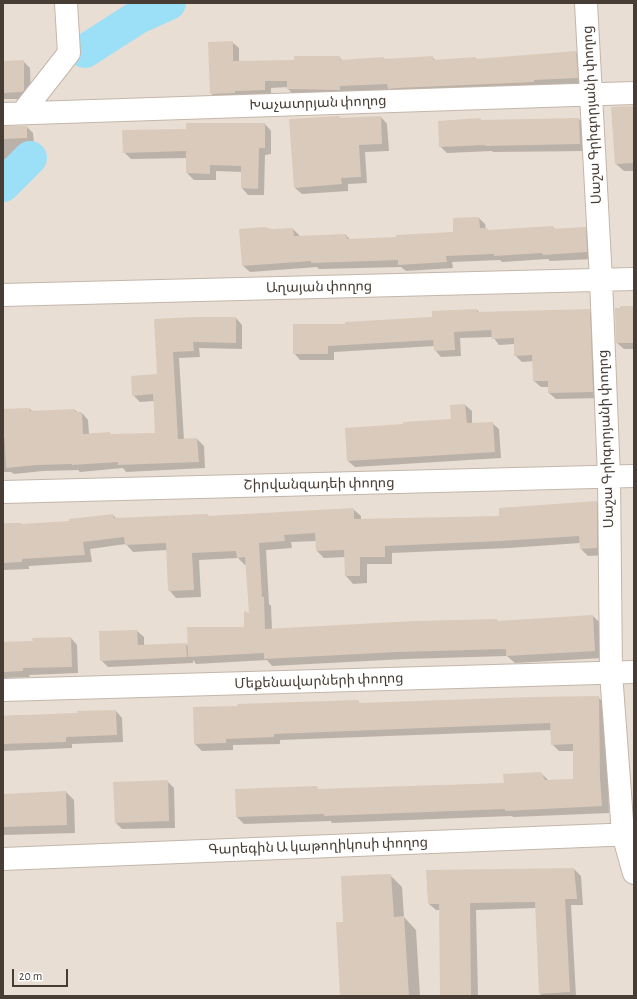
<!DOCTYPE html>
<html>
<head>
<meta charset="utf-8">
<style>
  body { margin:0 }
  #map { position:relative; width:637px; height:999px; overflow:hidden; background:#f4ede5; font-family:"Alegreya Sans",sans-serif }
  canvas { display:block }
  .frame { position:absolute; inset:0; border:4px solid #473d34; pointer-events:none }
  .scale { position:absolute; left:12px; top:969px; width:56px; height:18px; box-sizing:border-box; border:2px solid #473d34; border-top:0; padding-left:5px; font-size:12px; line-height:14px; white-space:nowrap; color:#473d34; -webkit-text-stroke:3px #fff; paint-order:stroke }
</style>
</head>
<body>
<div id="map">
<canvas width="637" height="999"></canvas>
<div class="frame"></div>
<div class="scale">20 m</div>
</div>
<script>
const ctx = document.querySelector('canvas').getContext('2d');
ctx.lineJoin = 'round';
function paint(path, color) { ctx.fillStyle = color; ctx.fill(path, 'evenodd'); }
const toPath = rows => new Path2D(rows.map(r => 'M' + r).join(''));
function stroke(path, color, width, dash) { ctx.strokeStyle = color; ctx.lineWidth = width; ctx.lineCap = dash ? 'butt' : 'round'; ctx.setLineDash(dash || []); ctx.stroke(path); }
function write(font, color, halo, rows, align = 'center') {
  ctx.font = font + ' "Alegreya Sans","Noto Sans Armenian",sans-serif'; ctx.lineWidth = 3.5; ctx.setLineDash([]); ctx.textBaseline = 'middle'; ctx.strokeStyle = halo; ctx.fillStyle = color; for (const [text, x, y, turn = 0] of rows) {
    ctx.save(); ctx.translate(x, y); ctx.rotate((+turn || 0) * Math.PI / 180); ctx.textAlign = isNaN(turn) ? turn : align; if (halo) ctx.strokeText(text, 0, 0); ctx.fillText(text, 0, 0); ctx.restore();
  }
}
paint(toPath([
  [3,3,634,3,634,996,3,996]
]), '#e9ded3');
paint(toPath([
  [232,42,239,48,239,62,295,61,339,57,343,61,384,58,385,60,432,57,436,61,476,58,477,60,576,52,582,59,584,84,295,96,288,89,288,87,271,88,271,96,218,100,211,93],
  [23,61,30,68,31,96,29,99,3,99,3,62],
  [634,107,634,171,624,171,616,164],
  [339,117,341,119,381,117,387,124,389,151,365,152,367,183,348,184,348,191,302,194,295,188,290,120],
  [480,119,482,121,579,119,585,126,586,151,493,152,492,151,447,153,440,146],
  [265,124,271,131,271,154,265,155,264,195,248,195,242,188,242,172,216,171,216,180,194,180,187,173,187,158,131,159,124,152,187,130],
  [3,127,27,127,33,133,34,144,20,145,20,167,3,168],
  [479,218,485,224,486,229,490,231,553,227,555,229,585,228,592,234,593,259,550,261,548,259,502,262,500,260,452,262,453,268,406,271,401,267,319,269,317,267,250,272,243,266,271,230,293,229,299,235,300,237,346,235,350,240,397,238,455,233],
  [634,307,634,349,624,349,617,343],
  [477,310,480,313,589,310,596,317,599,398,556,399,549,393,549,387,541,387,534,381,534,361,522,362,515,355,515,344,499,345,493,337,460,338,461,356,441,357,435,350,435,346,334,352,334,360,300,360,294,353,346,325,433,318],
  [236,318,242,325,242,349,199,348,200,357,179,358,184,440,197,439,204,446,205,468,126,472,123,468,80,472,78,470,43,471,14,474,11,472,3,472,3,437,5,437,3,410,30,409,33,412,75,410,78,413,82,413,88,420,89,434,109,433,112,435,156,434,154,401,140,402,133,395,158,375,155,320],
  [465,405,472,411,472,424,492,423,499,429,501,458,355,467,348,461,452,420],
  [596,502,604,509,604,555,588,556,580,548,580,543,509,548,392,553,392,564,367,564,367,583,353,584,346,576,345,557,324,558,317,551,316,541,291,542,292,548,266,550,269,604,271,606,272,630,497,620,498,622,593,616,600,623,602,658,515,663,507,656,405,659,272,666,267,660,196,664,193,660,193,663,108,667,101,660,100,632,137,631,144,637,144,646,186,644,189,647,245,628,250,614,247,565,245,565,238,558,199,560,201,597,176,598,169,590,167,550,133,552,126,544,90,549,92,562,29,566,29,569,3,570,3,524,21,524,22,525,70,522,113,515,117,519,207,515,210,517,353,509,361,516,361,520,500,517],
  [71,638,77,645,78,673,29,675,30,677,3,678,3,643,34,642],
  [598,697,606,705,609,813,513,817,512,816,332,823,331,821,244,824,237,817,316,787,319,790,505,784,541,773,548,780,574,780,574,751,559,751,552,744,551,730,280,740,280,744,233,745,233,750,202,751,195,744,358,701,360,704],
  [116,711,122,718,123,742,72,744,72,748,3,751,3,716,78,714],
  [167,781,174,788,175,828,122,829,116,823],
  [66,792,74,800,75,833,3,835,3,795],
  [574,869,581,876,583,905,571,905,576,996,543,996,540,994,536,908,476,910,478,996,441,996,440,910,436,910,429,904],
  [390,875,402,887,404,917,416,930,420,996,341,996,344,923]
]), '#0003');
stroke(toPath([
  [85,51,138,17,169,3],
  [3,185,30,158]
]), '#9ce0f7', 34);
paint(toPath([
  [233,41,233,61,294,60,294,56,340,56,340,60,384,57,384,59,433,56,433,60,476,57,476,59,576,51,578,78,534,80,534,82,397,88,388,89,387,84,340,86,340,90,287,89,287,81,265,81,265,90,235,91,235,93,210,94,208,42],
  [24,60,24,90,22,92,3,93,3,61],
  [634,106,634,163,615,164,611,107],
  [339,116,339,118,381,116,382,144,359,145,361,177,341,178,342,184,294,188,289,119],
  [480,118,480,120,579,118,580,144,485,146,485,145,439,147,438,121],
  [186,123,265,123,265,148,259,148,258,189,241,188,241,166,210,165,210,174,186,173,186,151,123,153,122,130,186,129],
  [3,126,27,126,27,138,3,139],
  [479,217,480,228,487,228,488,230,553,226,554,229,586,227,587,252,543,255,542,253,494,256,494,254,446,256,447,262,398,265,398,260,311,263,311,261,242,266,239,229,265,227,271,229,293,228,294,236,346,234,347,239,396,237,396,235,453,232,453,218],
  [620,306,634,306,634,343,616,343,615,308,620,308],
  [477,309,477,312,590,309,593,392,548,393,548,381,533,381,532,355,514,356,514,338,492,339,491,330,454,332,455,350,434,351,433,340,328,346,328,354,293,354,293,324,345,324,345,322,432,317,432,311],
  [195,317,236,317,236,343,193,342,194,351,173,352,178,439,197,438,199,462,118,465,118,462,72,465,72,464,36,465,6,468,3,409,30,408,30,411,75,409,75,412,82,412,83,434,110,432,110,434,155,433,153,394,132,396,131,376,157,374,154,319],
  [465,404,467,423,493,422,495,452,347,461,345,428,403,424,403,422,451,419,450,405],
  [597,501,597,548,580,549,579,536,501,541,385,546,385,557,360,557,360,576,345,576,344,550,316,551,315,533,284,535,285,541,259,543,262,597,264,597,265,629,415,621,497,619,497,621,593,615,595,651,506,656,506,649,397,652,264,659,264,653,188,657,187,627,244,627,244,611,249,613,245,557,237,558,236,551,192,553,194,590,168,591,166,543,125,545,124,537,83,542,85,555,22,559,22,562,3,563,3,523,21,523,21,524,69,521,69,519,113,514,114,518,208,514,208,516,354,508,354,519,499,516,499,508],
  [137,630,138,645,186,643,187,657,100,661,99,631],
  [71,637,72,667,23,668,23,671,3,672,3,642,33,641,32,638],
  [599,696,600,778,602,806,505,811,505,809,324,816,324,814,236,817,235,789,317,786,317,789,504,783,503,774,541,772,545,780,573,779,573,744,551,745,550,723,274,734,274,737,226,739,226,743,194,744,193,707,238,706,237,704,358,700,359,703,532,697],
  [116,710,117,735,66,737,66,742,3,744,3,716,77,713,77,711],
  [168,780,169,821,115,823,113,782],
  [66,791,67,825,3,827,3,794],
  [574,868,577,899,565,899,570,992,539,994,535,902,470,903,471,995,440,996,439,904,428,904,426,870],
  [391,874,394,917,404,916,409,996,340,996,336,922,343,922,341,876]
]), '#dacabc');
const minor = toPath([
  [586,3,601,280,609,477,611,673,623,834,634,873],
  [22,113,69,53,66,3],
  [3,114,634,93],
  [3,295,634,279],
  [3,492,634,476],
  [3,690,634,672],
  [3,859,634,834]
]);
stroke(minor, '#c4b6aa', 24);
stroke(minor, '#fff', 22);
write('14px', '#473d34', '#fff', [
  ["Խաչատրյան փողոց",318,103,-2],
  ["Սաշա Գրիգորյանի փողոց",592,115,-93],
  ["Աղայան փողոց",319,287,-1],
  ["Սաշա Գրիգորյանի փողոց",606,439,-92],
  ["Շիրվանզադեի փողոց",319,484,-1],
  ["Մեքենավարների փողոց",319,681,-2],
  ["Գարեգին Ա կաթողիկոսի փողոց",318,846,-2]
]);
</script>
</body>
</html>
